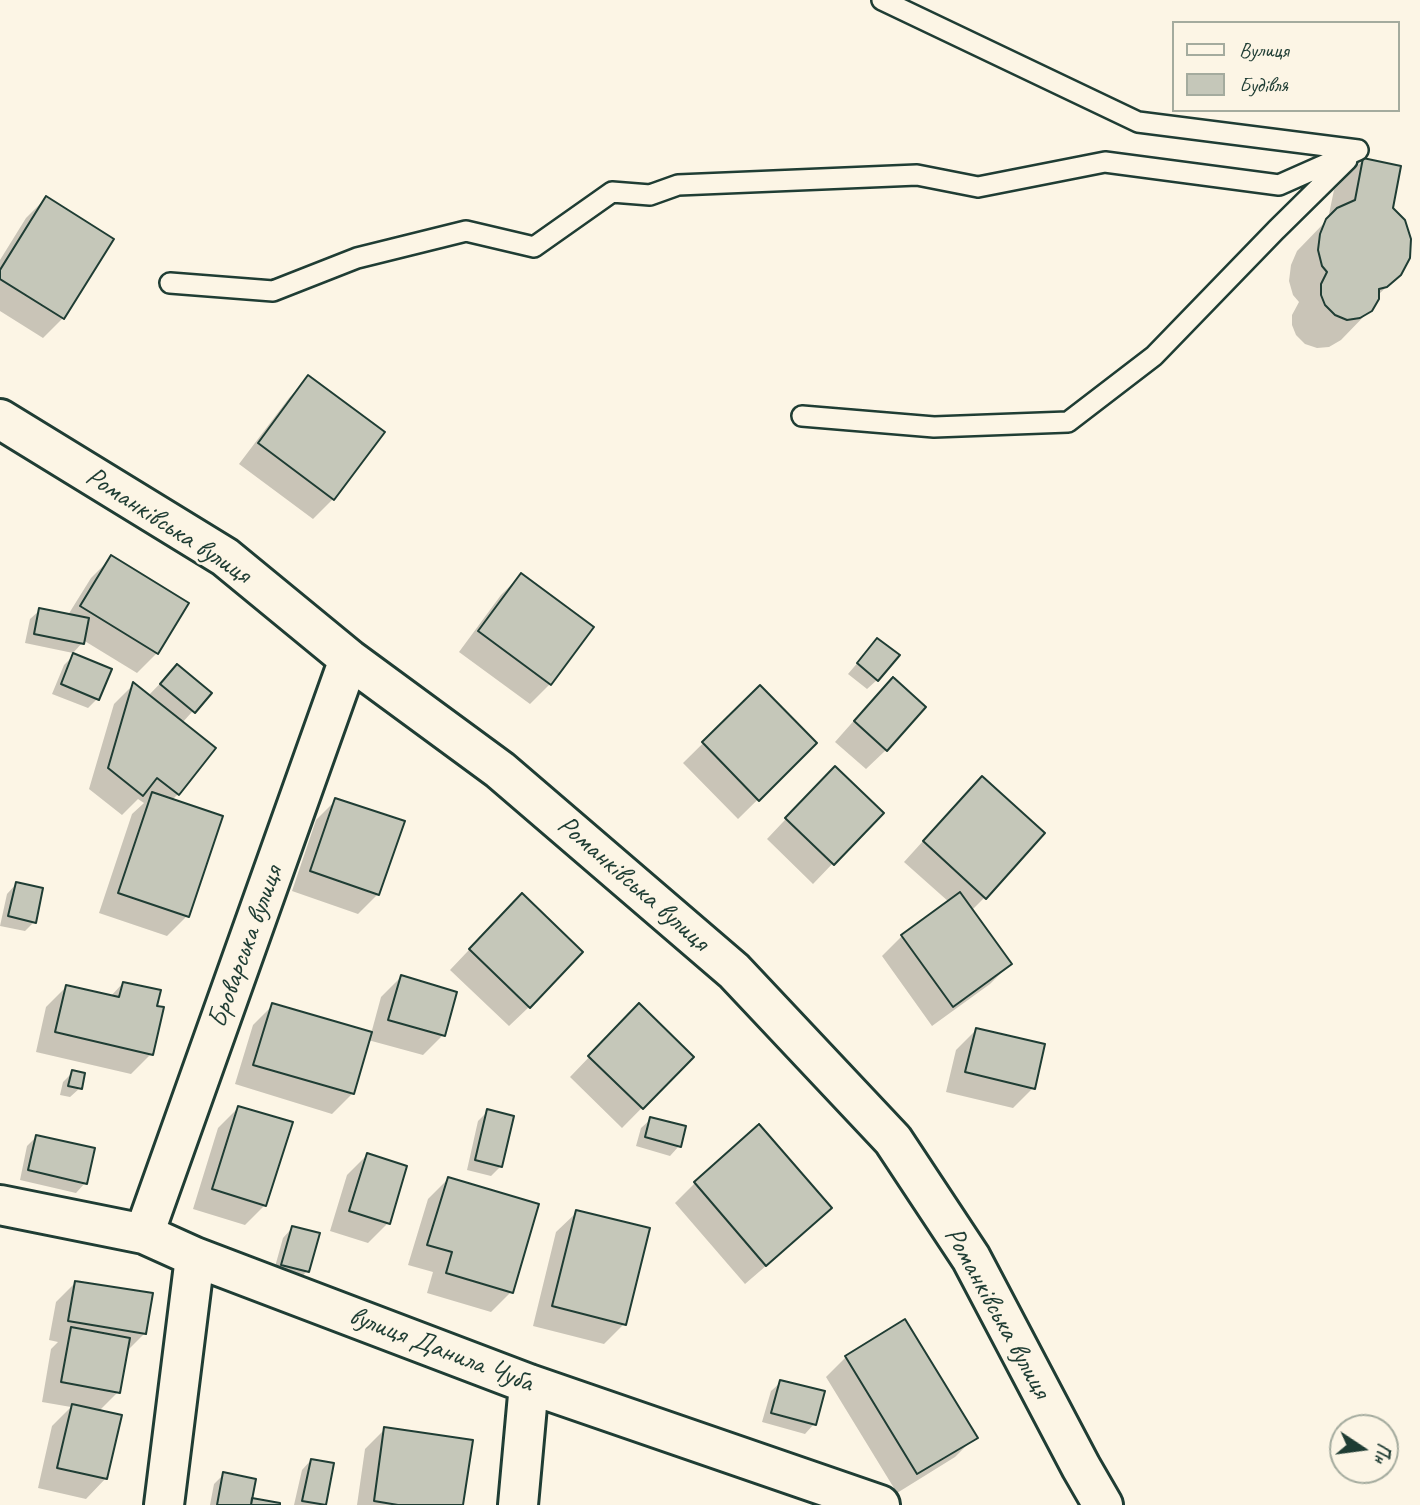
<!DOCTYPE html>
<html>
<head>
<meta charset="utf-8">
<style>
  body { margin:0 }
  #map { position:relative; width:1420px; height:1505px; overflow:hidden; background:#fcf5e5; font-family:Caveat,sans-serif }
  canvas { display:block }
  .legend { position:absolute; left:1172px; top:21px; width:228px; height:91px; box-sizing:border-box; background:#fcf5e5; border:2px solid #a4ab9e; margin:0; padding:9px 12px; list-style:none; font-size:21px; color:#1f3d34 }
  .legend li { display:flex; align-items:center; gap:14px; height:35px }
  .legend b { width:35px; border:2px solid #a4ab9e }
  .north { position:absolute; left:1329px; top:1414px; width:70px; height:70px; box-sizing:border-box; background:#fcf5e5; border:2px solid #a4ab9e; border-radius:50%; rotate:103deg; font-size:19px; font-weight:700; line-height:28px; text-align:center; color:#1f3d34 }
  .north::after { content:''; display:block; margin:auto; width:24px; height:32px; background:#1f3d34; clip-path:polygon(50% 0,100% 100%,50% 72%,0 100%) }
</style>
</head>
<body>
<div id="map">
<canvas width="1420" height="1505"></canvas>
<ul class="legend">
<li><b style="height:9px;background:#fcf5e5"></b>Вулиця</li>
<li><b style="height:19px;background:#c5c7b9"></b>Будівля</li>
</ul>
<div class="north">Пн</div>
</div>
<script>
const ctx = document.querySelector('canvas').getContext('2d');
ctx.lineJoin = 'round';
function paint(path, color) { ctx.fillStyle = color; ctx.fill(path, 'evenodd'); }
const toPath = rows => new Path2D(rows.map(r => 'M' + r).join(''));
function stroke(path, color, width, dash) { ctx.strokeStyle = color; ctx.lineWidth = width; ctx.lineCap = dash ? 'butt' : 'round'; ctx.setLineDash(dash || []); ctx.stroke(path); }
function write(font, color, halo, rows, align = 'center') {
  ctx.font = font + ' Caveat,sans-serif'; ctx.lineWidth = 5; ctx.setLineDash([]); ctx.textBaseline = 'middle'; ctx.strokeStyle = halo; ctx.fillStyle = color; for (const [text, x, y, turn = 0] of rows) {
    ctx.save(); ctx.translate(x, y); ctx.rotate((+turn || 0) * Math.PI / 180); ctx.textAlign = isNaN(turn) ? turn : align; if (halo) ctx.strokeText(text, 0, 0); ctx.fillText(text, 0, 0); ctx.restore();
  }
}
paint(toPath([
  [1363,160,1391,209,1400,274,1377,296,1371,309,1341,340,1329,347,1317,348,1305,344,1296,335,1292,325,1292,315,1299,302,1293,295,1289,281,1291,265,1297,251,1328,219,1334,190],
  [46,198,112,239,63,318,43,338,0,311,0,260,26,218],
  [308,378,333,499,313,519,239,464,289,398],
  [111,558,157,653,137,673,83,640,82,643,73,653,25,643,30,619,40,610,68,615,91,578],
  [521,575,592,627,550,684,530,704,459,652,501,595],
  [877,640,877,680,867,689,848,674],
  [74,655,97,699,88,708,52,694,64,665],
  [177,666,209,693,182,723,178,794,171,801,187,916,167,936,99,913,132,814,144,803,138,799,122,815,89,789,114,704,133,685,148,696],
  [893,679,886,750,866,769,835,742,873,699],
  [760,687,815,743,738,819,683,763],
  [815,788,881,813,813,884,767,839],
  [962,798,985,897,971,911,1010,964,990,984,932,1026,882,956,902,936,949,902,904,862],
  [336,800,378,894,358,914,292,891,316,820],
  [16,884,34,922,25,931,0,926,7,894],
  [502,915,529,1007,509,1026,450,970],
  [401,977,455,993,443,1035,423,1055,368,1040,352,1094,332,1114,235,1084,253,1025,273,1005,371,1034,381,997],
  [123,983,155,1007,151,1054,131,1074,36,1052,46,1007,66,987,110,997],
  [619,1026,692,1057,622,1128,570,1077],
  [976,1030,1033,1088,1013,1108,946,1092,956,1050],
  [73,1072,80,1088,70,1097,60,1095,63,1082],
  [238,1108,265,1205,245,1225,193,1209,218,1128],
  [488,1111,501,1166,491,1176,467,1170,478,1121],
  [651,1119,679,1146,670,1156,636,1146,641,1128],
  [37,1136,85,1183,76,1193,20,1180,27,1146],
  [367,1155,388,1223,368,1243,330,1231,347,1175],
  [448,1179,511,1292,491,1312,427,1293,433,1272,408,1265,428,1199],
  [695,1183,830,1208,810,1228,745,1284,675,1203],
  [577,1212,624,1324,604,1344,533,1326,556,1232],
  [292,1228,307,1271,298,1281,273,1274,283,1238],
  [76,1282,145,1333,126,1352,118,1392,98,1412,106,1478,86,1499,38,1488,52,1426,71,1407,42,1402,51,1349,58,1342,49,1340,56,1302],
  [846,1357,975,1437,955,1457,897,1493,826,1377],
  [781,1382,814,1424,805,1434,762,1422,771,1391],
  [385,1429,461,1505,357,1505,365,1449],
  [311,1460,332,1465,324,1505,294,1505,302,1470],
  [224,1474,249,1503,278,1505,210,1505,214,1484]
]), '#0003');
const building = toPath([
  [1363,158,1401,166,1393,208,1405,220,1411,239,1410,258,1401,275,1387,287,1379,289,1379,299,1372,311,1360,318,1347,320,1335,315,1325,305,1321,295,1321,284,1327,272,1322,266,1318,250,1320,234,1326,219,1337,208,1355,200,1363,158],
  [46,196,114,239,64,319,0,279,0,270,46,196],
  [308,375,385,432,334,500,258,443,308,375],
  [111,555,189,603,158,654,80,606,111,555],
  [521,573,594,627,551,685,478,631,521,573],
  [39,608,89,618,84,644,34,634,39,608],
  [877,638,900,655,878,681,857,663,877,638],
  [73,653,112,669,99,700,61,684,73,653],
  [177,664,212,693,195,713,160,684,177,664],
  [893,677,926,707,887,751,854,721,893,677],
  [133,682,216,748,179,795,157,778,143,796,108,768,133,682],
  [760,685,817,743,759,801,702,742,760,685],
  [835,766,884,813,834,865,785,818,835,766],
  [982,776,1045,833,986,899,923,841,982,776],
  [152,792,223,816,189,917,118,893,152,792],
  [335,798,405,821,379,895,310,871,335,798],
  [16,882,43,888,36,923,8,916,16,882],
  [960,892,1012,964,953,1007,901,935,960,892],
  [522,893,583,952,530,1008,469,949,522,893],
  [401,975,457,992,445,1036,388,1020,401,975],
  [123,982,161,990,157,1006,164,1007,153,1055,55,1032,66,985,119,997,123,982],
  [272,1003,372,1032,354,1094,253,1065,272,1003],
  [639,1003,694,1057,643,1109,588,1056,639,1003],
  [976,1028,1045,1044,1035,1089,965,1072,976,1028],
  [72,1070,85,1073,82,1089,68,1086,72,1070],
  [238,1106,293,1122,266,1206,212,1189,238,1106],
  [487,1109,514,1116,502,1167,475,1160,487,1109],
  [650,1117,686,1126,681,1147,645,1137,650,1117],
  [759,1124,832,1208,766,1266,694,1182,759,1124],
  [36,1135,95,1148,87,1184,28,1170,36,1135],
  [367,1153,407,1166,390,1224,349,1211,367,1153],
  [448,1177,539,1204,513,1293,446,1273,452,1252,427,1245,448,1177],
  [576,1210,650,1228,626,1325,552,1306,576,1210],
  [292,1226,320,1233,309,1272,281,1265,292,1226],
  [75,1281,153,1293,146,1334,68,1321,75,1281],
  [905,1319,978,1438,917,1474,845,1356,905,1319],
  [71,1327,130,1338,120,1393,61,1382,71,1327],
  [780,1380,825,1391,816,1425,771,1413,780,1380],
  [72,1404,122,1415,107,1479,57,1468,72,1404],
  [384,1427,473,1440,463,1505,398,1505,374,1501,384,1427],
  [311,1459,334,1463,326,1505,302,1501,311,1459],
  [223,1472,256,1479,251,1505,217,1505,223,1472],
  [252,1498,280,1503,280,1505,251,1505,252,1498]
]);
paint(building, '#c5c7b9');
stroke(building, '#1f3d34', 2);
const lane = toPath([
  [170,283,273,291,357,258,466,231,534,247,612,192,650,195,678,185,917,175,978,187,1105,162,1279,185,1358,150,1138,122,882,0],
  [802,416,934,427,1068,422,1154,356,1276,230,1347,160]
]);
const street = toPath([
  [0,419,225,557,349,659,500,770,734,971,893,1140,971,1258,1081,1467,1103,1505],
  [0,1205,144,1234,195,1257,529,1384,880,1505],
  [144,1234,349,659],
  [164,1505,195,1257],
  [518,1505,529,1384]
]);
stroke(lane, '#1f3d34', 24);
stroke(street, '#1f3d34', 44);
stroke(lane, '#fcf5e5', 19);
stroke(street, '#fcf5e5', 38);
write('28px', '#1f3d34', '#fcf5e5', [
  ["Романківська вулиця",168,526,33],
  ["Романківська вулиця",633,884,41],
  ["Броварська вулиця",246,947,-70],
  ["Романківська вулиця",997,1313,61],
  ["вулиця Данила Чуба",441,1350,21]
]);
</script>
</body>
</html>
